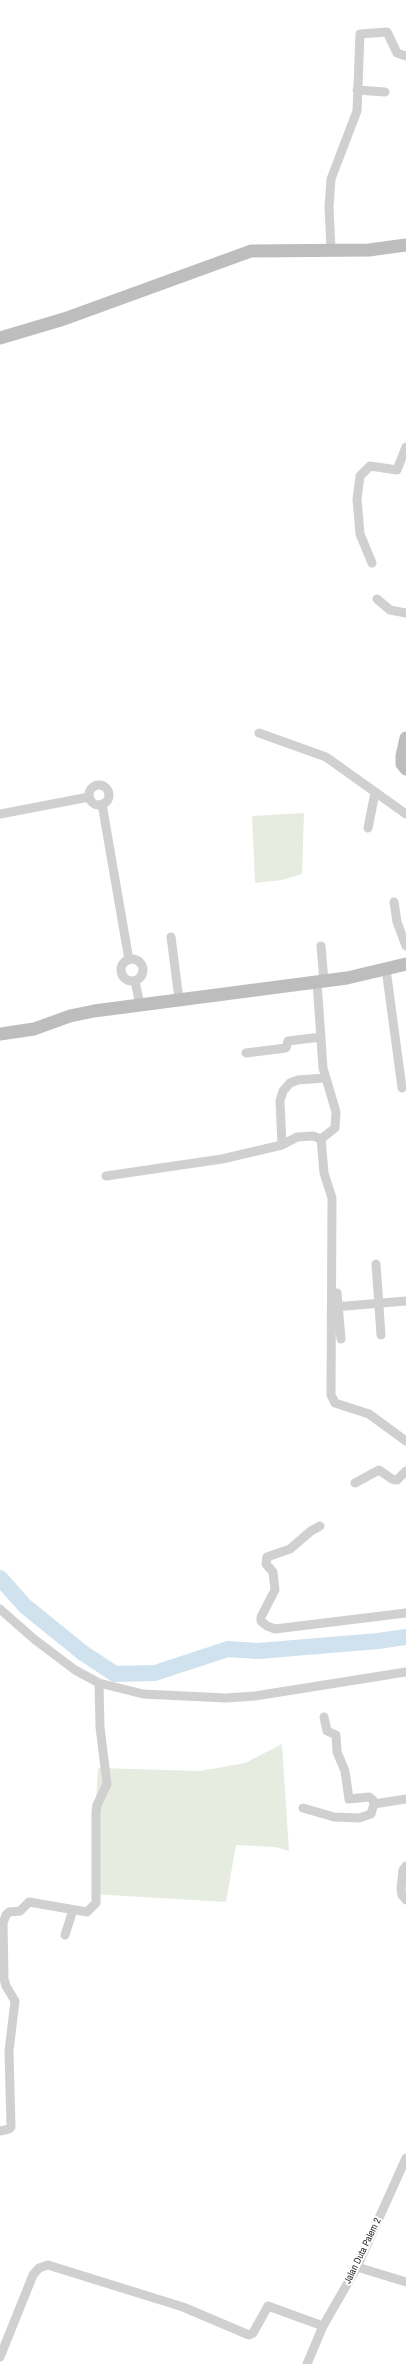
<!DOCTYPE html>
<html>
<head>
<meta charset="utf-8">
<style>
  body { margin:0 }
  canvas { display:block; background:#fff }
</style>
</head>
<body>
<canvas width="406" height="2364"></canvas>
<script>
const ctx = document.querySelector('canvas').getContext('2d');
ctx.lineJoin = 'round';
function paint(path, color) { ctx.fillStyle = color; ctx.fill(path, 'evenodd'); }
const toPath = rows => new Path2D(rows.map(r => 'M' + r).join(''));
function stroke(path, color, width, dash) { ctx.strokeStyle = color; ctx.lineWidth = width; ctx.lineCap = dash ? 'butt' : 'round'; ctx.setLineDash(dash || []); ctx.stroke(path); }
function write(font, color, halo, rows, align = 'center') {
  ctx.font = font + ' "Archivo Narrow",sans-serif'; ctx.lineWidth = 4; ctx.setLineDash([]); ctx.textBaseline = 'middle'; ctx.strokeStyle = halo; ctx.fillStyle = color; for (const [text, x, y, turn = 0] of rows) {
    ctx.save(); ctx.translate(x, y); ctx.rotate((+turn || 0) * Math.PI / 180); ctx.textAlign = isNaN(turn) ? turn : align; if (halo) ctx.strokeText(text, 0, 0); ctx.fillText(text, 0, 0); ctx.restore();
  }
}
paint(toPath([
  [304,813,302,874,282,880,255,883,252,816],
  [282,1744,289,1851,275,1847,236,1845,226,1902,93,1894,94,1835,98,1768,200,1771,245,1763]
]), '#e6ecdf');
stroke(toPath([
  [0,1578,25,1606,83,1653,115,1674,155,1673,228,1649,258,1651,378,1641,406,1637]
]), '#cfe2ee', 16);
stroke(toPath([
  [357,90,385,92],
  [331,249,329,207,331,179,357,111,360,34,387,32,397,53,406,56],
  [372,563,360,534,357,499,360,476,370,466,397,470,406,447],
  [377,599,390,610,406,613],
  [259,733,326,757,406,814],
  '89 795a10 10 0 1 1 20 0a10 10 0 1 1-20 0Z',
  [102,804,129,960],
  [0,814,89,797],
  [368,828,375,793],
  [394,902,397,922,406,946],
  [171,937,179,999],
  [321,946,324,981],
  '121 970a11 11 0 1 1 22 0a11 11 0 1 1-22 0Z',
  [386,969,402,1088],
  [135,981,140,1005],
  [317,982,323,1068,336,1112,335,1128,321,1139,324,1173,332,1198,331,1395,335,1403,369,1414,406,1441],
  [246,1053,286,1048,288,1041,321,1037],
  [282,1145,280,1101,283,1091,290,1083,298,1080,325,1078],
  [106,1176,222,1159,282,1145,297,1137,313,1136,321,1139],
  [376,1264,381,1335],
  [337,1293,341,1339],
  [334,1307,406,1301],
  [355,1483,379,1470,392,1479,397,1480,406,1471],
  [320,1526,311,1531,290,1549,267,1557,266,1564,273,1572,275,1590,261,1617,261,1621,267,1626,275,1629,406,1613],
  [0,1609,34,1639,75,1670,99,1683,143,1694,226,1698,255,1696,406,1672],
  [324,1717,327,1731,336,1735,337,1752,345,1771,349,1799,369,1797,373,1800,374,1804,406,1799],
  [303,1808,334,1817,359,1818,371,1814,374,1804],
  [406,1866,403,1870,401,1889,402,1895,406,1900],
  [65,1935,73,1910],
  [0,2131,9,2129,11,2127,9,2051,15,2001,6,1986,4,1979,3,1923,6,1915,9,1912,20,1911,29,1902,87,1912,96,1903,96,1812,97,1805,107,1784,100,1727,99,1683],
  [357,2267,406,2282],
  [0,2357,33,2275,39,2268,48,2265,183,2307,249,2335,253,2333,268,2306,323,2326],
  [307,2364,323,2326,357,2267,406,2158]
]), '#d0d0d0', 9);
stroke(toPath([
  [0,338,64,319,251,251,369,250,406,245],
  [406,738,402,756,402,764,406,769],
  [0,1034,34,1029,70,1016,94,1011,347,978,406,964]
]), '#bdbdbd', 13);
write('10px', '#333', '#fff', [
  ["Jalan Duta Palem 2",363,2251,-64]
]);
</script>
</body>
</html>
